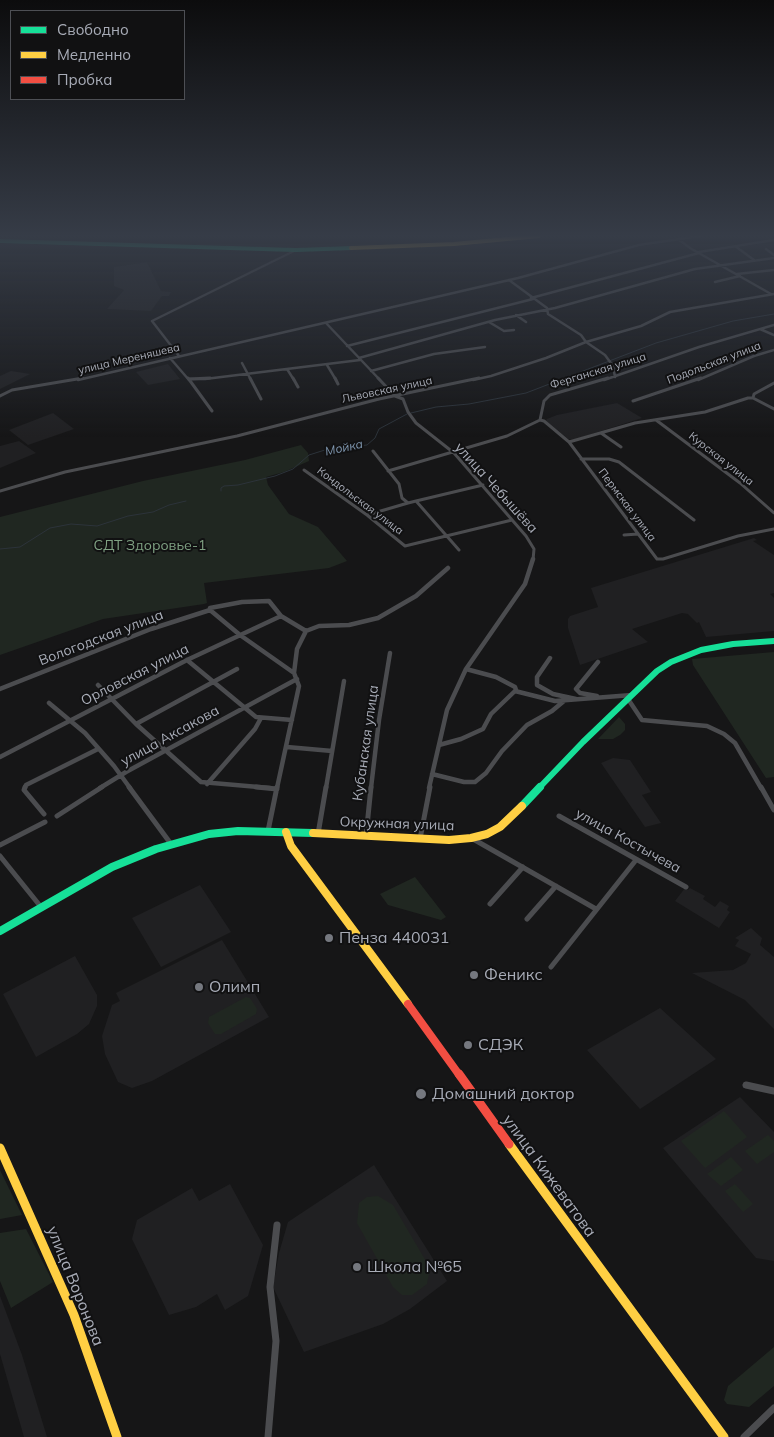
<!DOCTYPE html>
<html>
<head>
<meta charset="utf-8">
<style>
  body { margin:0 }
  #map { position:relative; width:774px; height:1437px; overflow:hidden; background:#161617; font-family:Mulish,sans-serif }
  canvas { display:block }
  .legend { position:absolute; left:10px; top:10px; width:175px; height:90px; box-sizing:border-box; background:#111112; border:1px solid #4d4f54; margin:0; padding:6px 9px; list-style:none; font-size:15px; color:#a8acb7 }
  .legend li { display:flex; align-items:center; gap:10px; height:25px }
  .legend b { width:25px; border:1px solid #4d4f54 }
</style>
</head>
<body>
<div id="map">
<canvas width="774" height="1437"></canvas>
<ul class="legend">
<li><b style="height:6px;background:#16e098"></b>Свободно</li>
<li><b style="height:6px;background:#ffcf43"></b>Медленно</li>
<li><b style="height:6px;background:#f24e42"></b>Пробка</li>
</ul>
</div>
<script>
const ctx = document.querySelector('canvas').getContext('2d');
ctx.lineJoin = 'round';
function paint(path, color) { ctx.fillStyle = color; ctx.fill(path, 'evenodd'); }
const toPath = rows => new Path2D(rows.map(r => 'M' + r).join(''));
function stroke(path, color, width, dash) { ctx.strokeStyle = color; ctx.lineWidth = width; ctx.lineCap = dash ? 'butt' : 'round'; ctx.setLineDash(dash || []); ctx.stroke(path); }
function write(font, color, halo, rows, align = 'center') {
  ctx.font = font + ' Mulish,sans-serif'; ctx.lineWidth = 4; ctx.setLineDash([]); ctx.textBaseline = 'middle'; ctx.strokeStyle = halo; ctx.fillStyle = color; for (const [text, x, y, turn = 0] of rows) {
    ctx.save(); ctx.translate(x, y); ctx.rotate((+turn || 0) * Math.PI / 180); ctx.textAlign = isNaN(turn) ? turn : align; if (halo) ctx.strokeText(text, 0, 0); ctx.fillText(text, 0, 0); ctx.restore();
  }
}
paint(toPath([
  [147,262,161,291,171,292,169,296,162,296,151,311,107,309,124,290,114,286,114,267],
  [168,364,180,379,148,385,136,372],
  [11,371,30,374,0,389,0,376],
  [617,403,642,418,573,440,568,439,546,421,547,419,557,415],
  [53,413,74,429,28,445,9,430],
  [19,441,36,453,0,468,0,446],
  [754,538,757,540,753,541,774,555,774,593,770,594,774,598,774,631,706,637,699,622,697,623,688,614,682,613,632,629,648,642,580,665,568,628,568,619,570,616,598,607,591,588],
  [613,758,630,760,651,792,642,795,661,823,645,827,601,763],
  [200,885,231,932,161,967,132,918],
  [685,888,688,890,690,888,705,896,703,899,715,907,720,901,729,906,727,910,730,912,719,928,675,901],
  [751,928,762,938,760,945,774,957,774,1029,745,1000,692,973,733,970,746,963,751,954,735,946,739,940,735,938],
  [222,940,269,1017,152,1081,132,1088,118,1082,105,1054,102,1036,112,1005,120,1001,116,993],
  [75,956,97,995,97,1006,89,1024,77,1034,36,1057,3,994],
  [660,1008,716,1059,640,1109,587,1050],
  [740,1097,774,1132,774,1261,756,1258,663,1148],
  [374,1165,447,1281,410,1309,383,1324,304,1352,273,1287,279,1253,288,1222],
  [230,1184,263,1245,248,1296,225,1310,217,1294,196,1307,169,1315,132,1239,137,1220,192,1188,199,1201],
  [0,1296,22,1355,47,1437,24,1437,0,1354]
]), '#202022');
paint(toPath([
  [301,445,308,453,309,461,284,472,266,477,268,485,289,514,318,527,347,561,329,568,204,583,207,603,204,604,103,619,0,655,0,517,143,481,245,460],
  [774,652,774,777,766,778,693,665,692,659],
  [619,717,625,724,625,730,620,735,613,739,598,739],
  [415,877,446,917,441,920,388,905,380,894],
  [246,997,250,998,257,1009,256,1014,221,1034,215,1034,208,1023,209,1017],
  [724,1111,747,1137,705,1168,681,1141],
  [768,1135,774,1141,774,1152,757,1164,745,1151],
  [731,1157,743,1170,721,1186,707,1174],
  [0,1170,22,1215,0,1219],
  [735,1184,753,1204,743,1212,725,1191],
  [378,1196,393,1205,427,1263,429,1273,427,1284,412,1295,402,1295,393,1287,357,1223,359,1203,367,1197],
  [26,1229,53,1282,11,1308,0,1281,0,1233],
  [774,1347,774,1386,749,1407,727,1404,724,1400,728,1386]
]), '#202721');
stroke(toPath([
  [411,413,436,407,469,404,526,393,656,343,733,321,774,314],
  [221,491,221,488,224,486,238,485,275,476,293,469,309,455,328,449,367,445,375,438,379,429,407,414],
  [0,549,20,547,50,528,71,524,97,526,128,516,153,512,169,505,186,501]
]), '#2c333a', 1);
stroke(toPath([
  [493,236,495,238],
  [678,239,690,248,771,294],
  [735,246,754,260],
  [766,249,774,255],
  [699,252,774,240],
  [737,274,774,270],
  [509,280,547,308,548,314,581,335,586,342,605,355,613,366,615,377],
  [715,282,740,276],
  [531,298,699,253],
  [516,315,526,322],
  [489,322,504,331,514,330],
  [326,323,380,380],
  [760,329,774,335],
  [347,346,533,299],
  [179,356,152,321,296,250],
  [170,358,189,380],
  [359,358,495,320,555,308,695,269,774,258],
  [242,363,251,380],
  [327,365,336,380],
  [287,369,294,380],
  [371,371,434,354,485,347],
  [189,379,205,379,360,360],
  [78,380,518,278,639,245,700,236],
  [473,380,491,376,546,358,586,342,641,326,670,312,774,294],
  [604,380,699,347,774,325],
  [698,380,754,356,774,350]
]), '#4b4c4f', 2.5);
stroke(toPath([
  [188,378,212,411],
  [250,378,261,399],
  [293,378,298,387],
  [335,378,338,384],
  [378,378,395,396,403,399,408,412,416,423,454,453,526,536,534,549,533,560],
  [189,379,210,378],
  [0,396,12,390,83,378],
  [753,398,754,394,774,383],
  [633,401,701,378],
  [540,420,544,421,569,442,657,559,663,559,738,536,774,529],
  [540,420,544,401,550,395,608,378],
  [656,420,740,483,774,513],
  [601,433,621,447],
  [569,442,635,423,705,412,748,398,753,398,774,409],
  [373,451,399,484,402,498,408,503,416,501,459,550],
  [581,459,609,459,619,462,694,520],
  [304,470,367,515,405,546,512,520],
  [388,471,507,436,540,420],
  [0,491,65,472,237,436,379,399,479,378],
  [416,501,483,485],
  [367,515,408,503],
  [624,535,638,534]
]), '#4b4c4f', 3);
stroke(toPath([
  [210,608,242,602,269,601,281,616,306,631],
  [550,658,537,677,537,685,553,694,576,699],
  [187,660,256,717,292,720],
  [294,673,297,649,306,631,319,626,349,625,378,618,416,596,448,568],
  [98,685,136,724,201,782,270,788],
  [0,689,151,629,210,610,240,635,294,673,299,686,277,788],
  [515,691,555,701,632,695],
  [597,696,580,693,576,689,598,662],
  [628,699,642,720,707,726,724,734,735,743,761,788],
  [49,703,85,733,114,766,130,788],
  [136,724,237,669],
  [439,745,461,739,483,729,491,714,516,690,515,687,496,677,466,669],
  [287,747,332,751],
  [0,757,187,660,281,616],
  [432,774,464,782,475,782,486,773,502,751,527,725,552,711,564,701],
  [207,784,255,729,261,718],
  [25,788,26,785,98,749],
  [100,788,126,772,297,679],
  [326,788,344,681],
  [371,788,379,720,390,653],
  [429,788,447,710,466,669,525,584,533,559]
]), '#4b4c4f', 4.5);
stroke(toPath([
  [25,787,24,790,44,814],
  [129,787,171,844],
  [256,787,277,789],
  [761,787,774,810],
  [57,816,102,787],
  [559,816,686,887],
  [268,831,277,787],
  [318,834,326,787],
  [366,836,371,787],
  [420,839,430,787],
  [473,839,596,909],
  [0,845,45,822],
  [0,856,41,907],
  [490,904,523,867],
  [527,919,556,886],
  [551,967,636,860]
]), '#4b4c4f', 5);
stroke(toPath([
  [746,1085,774,1091],
  [268,1437,276,1341,270,1287,277,1225],
  [744,1437,774,1408]
]), '#4b4c4f', 7);
stroke(toPath([
  [0,241,296,250,351,248]
]), '#16e098', 4);
stroke(toPath([
  [539,788,583,742,657,671,671,662,701,650,733,644,774,641]
]), '#16e098', 6);
stroke(toPath([
  [522,806,540,787],
  [0,931,112,867,156,849,209,834,238,831,313,833]
]), '#16e098', 8);
stroke(toPath([
  [351,248,454,244,539,236]
]), '#ffcf43', 4);
stroke(toPath([
  [286,832,291,846,408,1004],
  [313,833,449,840,471,838,487,834,500,827,522,806]
]), '#ffcf43', 8);
stroke(toPath([
  [509,1144,724,1437],
  [0,1148,74,1315,117,1437]
]), '#ffcf43', 9);
stroke(toPath([
  [408,1004,460,1076]
]), '#f24e42', 8);
stroke(toPath([
  [459,1074,509,1144]
]), '#f24e42', 9);
const sky = ctx.createLinearGradient(0, 0, 0, 437);
sky.addColorStop(0, '#0c0c0d');
sky.addColorStop(0.54, '#363c47');
sky.addColorStop(1, '#363c4700');
ctx.fillStyle = sky;
ctx.fillRect(0, 0, 774, 437);
for (const [x, y, r, color] of [
  [329,938,5,"#75787f"],
  [474,975,5,"#75787f"],
  [199,987,5,"#75787f"],
  [468,1045,5,"#75787f"],
  [421,1094,6,"#75787f"],
  [357,1267,5,"#75787f"]
]) { const dot = new Path2D(); dot.arc(x, y, r, 0, 2 * Math.PI); ctx.fillStyle = color; ctx.fill(dot); stroke(dot, '#111112', 2); }
write('11px', '#a8acb7', '#111112', [
  ["улица Мереняшева",129,359,-13],
  ["Подольская улица",714,363,-21],
  ["Ферганская улица",598,371,-17],
  ["Львовская улица",387,390,-12],
  ["Курская улица",721,459,38],
  ["Кондольская улица",360,501,37],
  ["Пермская улица",627,505,53]
]);
write('italic 12px', '#8098b1', '#111112', [
  ["Мойка",344,448,-12]
]);
write('14px', '#a8acb7', '#111112', [
  ["улица Чебышёва",496,488,48],
  ["Вологодская улица",101,638,-21],
  ["Орловская улица",135,675,-27],
  ["улица Аксакова",170,736,-29],
  ["Кубанская улица",366,743,-82],
  ["Окружная улица",397,824,2],
  ["улица Костычева",628,841,29]
]);
write('14px', '#7fa183', '#111112', [
  ["СДТ Здоровье-1",150,546]
]);
write('16px', '#a8acb7', '#111112', [
  ["Пенза 440031",339,938],
  ["Феникс",484,975],
  ["Олимп",209,987],
  ["СДЭК",478,1045],
  ["Домашний доктор",432,1094],
  ["Школа №65",367,1267]
], 'left');
write('16px', '#a8acb7', '#111112', [
  ["улица Кижеватова",549,1176,54],
  ["улица Воронова",75,1286,68]
]);
</script>
</body>
</html>
